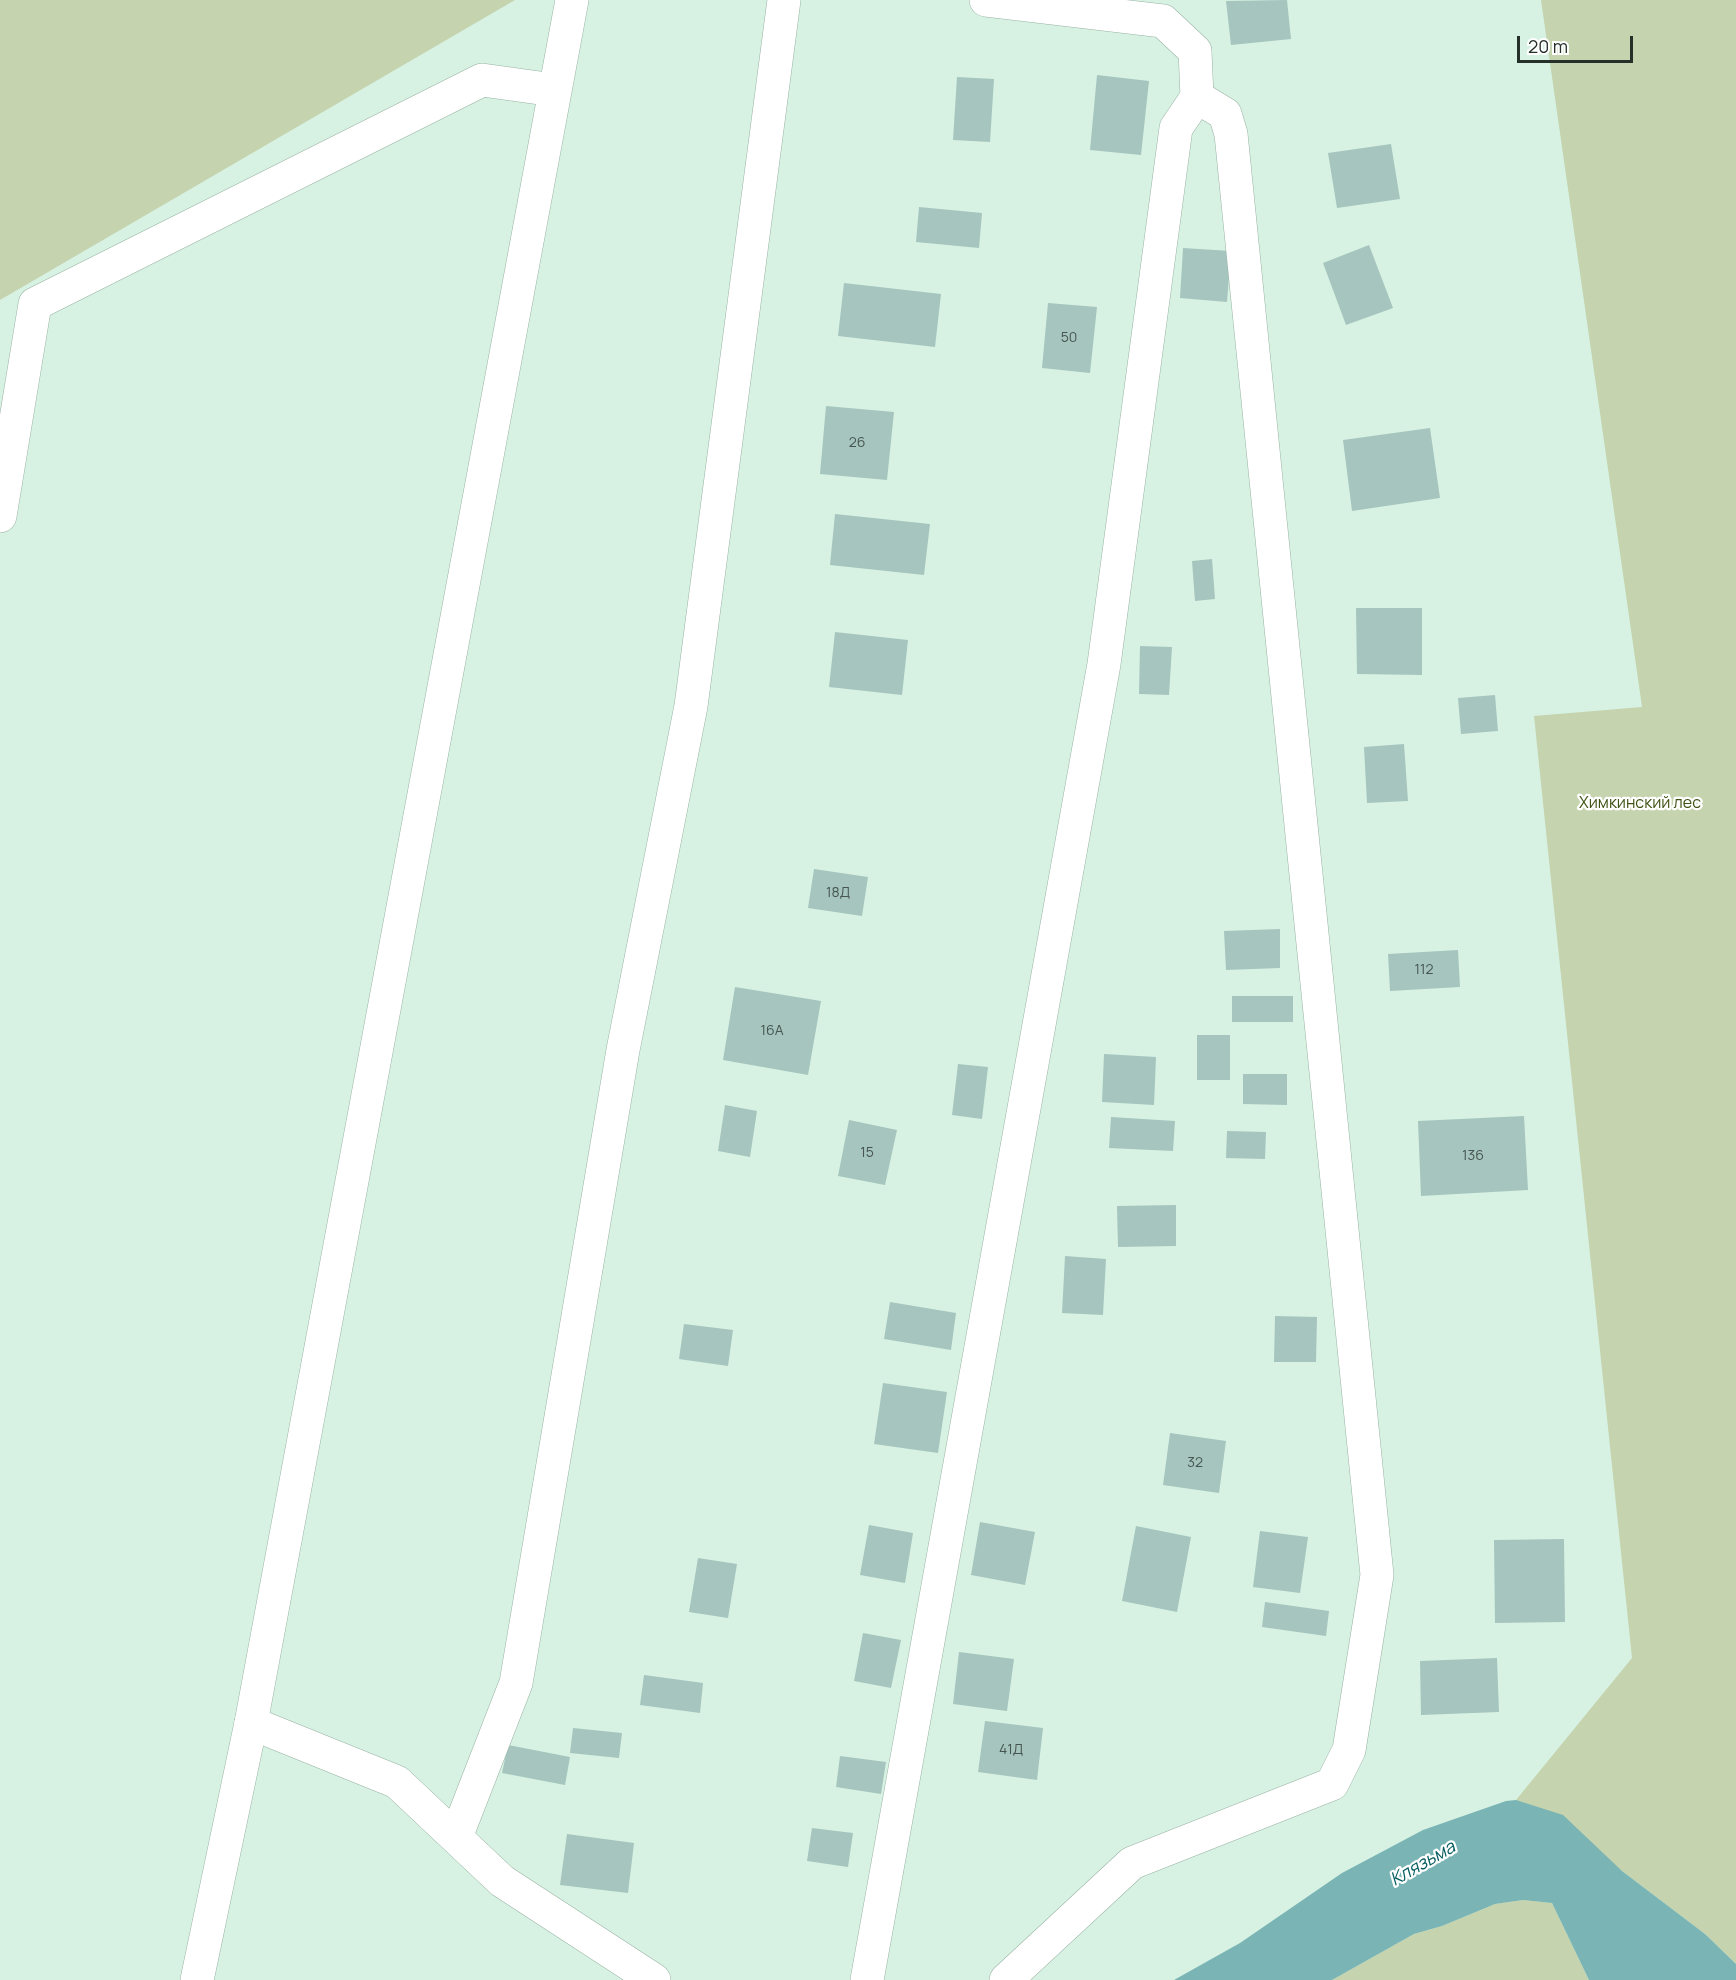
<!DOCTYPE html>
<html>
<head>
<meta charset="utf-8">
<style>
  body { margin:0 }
  #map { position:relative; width:1736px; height:1980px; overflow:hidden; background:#d7f2e3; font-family:Manrope,sans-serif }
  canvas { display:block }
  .scale { position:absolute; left:1517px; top:36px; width:116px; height:27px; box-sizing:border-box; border:3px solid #26302b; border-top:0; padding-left:8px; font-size:18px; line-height:21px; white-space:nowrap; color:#26302b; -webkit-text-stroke:4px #fff; paint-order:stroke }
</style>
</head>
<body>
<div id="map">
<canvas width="1736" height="1980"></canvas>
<div class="scale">20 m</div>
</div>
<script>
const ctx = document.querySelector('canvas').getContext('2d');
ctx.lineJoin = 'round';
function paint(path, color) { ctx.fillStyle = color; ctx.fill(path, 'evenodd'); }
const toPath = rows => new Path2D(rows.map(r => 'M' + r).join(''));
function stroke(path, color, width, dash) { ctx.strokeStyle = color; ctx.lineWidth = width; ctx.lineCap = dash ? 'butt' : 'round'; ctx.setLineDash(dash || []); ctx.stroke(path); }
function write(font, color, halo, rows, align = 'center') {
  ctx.font = font + ' Manrope,sans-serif'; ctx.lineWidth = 4.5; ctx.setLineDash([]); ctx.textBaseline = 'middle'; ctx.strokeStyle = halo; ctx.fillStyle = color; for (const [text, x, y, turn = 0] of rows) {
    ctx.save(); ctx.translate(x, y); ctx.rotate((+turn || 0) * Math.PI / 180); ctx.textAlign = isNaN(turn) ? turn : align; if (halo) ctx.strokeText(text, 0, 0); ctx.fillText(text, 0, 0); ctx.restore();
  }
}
paint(toPath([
  [0,0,515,0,0,300],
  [1541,0,1736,0,1736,1964,1705,1934,1622,1871,1516,1800,1632,1658,1534,716,1642,707],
  [1523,1900,1552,1903,1589,1980,1332,1980,1414,1934,1442,1926,1495,1904]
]), '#c5d3ae');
paint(toPath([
  [1516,1800,1563,1815,1622,1871,1705,1934,1736,1964,1736,1980,1589,1980,1552,1903,1523,1900,1495,1904,1442,1926,1414,1934,1332,1980,1174,1980,1240,1943,1342,1873,1423,1830,1506,1801]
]), '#7ab4b5');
paint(toPath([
  [1287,0,1291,39,1231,45,1226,1],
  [1097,75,1149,81,1141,155,1090,150],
  [957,77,994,79,990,142,953,140],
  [1391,144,1400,199,1337,208,1328,153],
  [919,207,982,213,979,248,916,242],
  [1369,245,1393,308,1346,325,1323,263],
  [1183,248,1231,251,1227,302,1180,298],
  [844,283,941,294,935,347,838,336],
  [1048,303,1097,307,1090,373,1042,368],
  [826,406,894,412,887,480,820,474],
  [1430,428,1440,498,1352,511,1343,440],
  [835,514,930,524,924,575,830,565],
  [1212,559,1215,599,1195,601,1192,561],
  [1356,608,1422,608,1422,675,1357,674],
  [835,632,908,640,902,695,829,687],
  [1140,646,1172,647,1169,695,1139,694],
  [1495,695,1498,731,1461,734,1458,698],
  [1404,744,1408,801,1367,803,1364,747],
  [814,869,868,877,862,916,808,908],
  [1280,929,1280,968,1226,970,1224,931],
  [1458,950,1460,987,1390,991,1388,954],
  [735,987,821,1001,808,1075,723,1060],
  [1232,996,1293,996,1293,1022,1232,1022],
  [1197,1035,1230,1035,1230,1080,1197,1080],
  [1104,1054,1156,1057,1154,1105,1102,1102],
  [958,1064,988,1067,982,1119,952,1115],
  [1243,1074,1287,1074,1287,1105,1243,1104],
  [725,1105,757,1111,750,1157,718,1151],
  [1524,1116,1528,1190,1421,1196,1418,1121],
  [1111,1117,1175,1121,1173,1151,1109,1148],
  [849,1120,897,1130,885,1185,838,1176],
  [1227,1131,1266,1132,1265,1159,1226,1158],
  [1176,1205,1176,1246,1118,1247,1117,1206],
  [1065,1256,1106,1259,1103,1315,1062,1313],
  [890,1302,956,1313,951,1350,884,1339],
  [1275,1316,1317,1317,1316,1362,1274,1362],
  [684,1324,733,1330,728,1366,679,1359],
  [883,1383,947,1392,938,1453,874,1444],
  [1170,1433,1226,1441,1219,1493,1163,1485],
  [980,1522,1035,1532,1025,1585,971,1575],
  [869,1525,913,1533,905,1583,860,1575],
  [1136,1526,1191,1537,1177,1612,1122,1601],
  [1260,1531,1308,1537,1300,1593,1253,1587],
  [1564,1539,1565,1622,1495,1623,1494,1540],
  [698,1558,737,1564,728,1618,689,1612],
  [1265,1602,1329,1611,1326,1636,1262,1627],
  [863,1633,901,1640,891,1688,854,1681],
  [959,1652,1014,1659,1007,1711,953,1704],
  [1497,1658,1499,1712,1421,1715,1420,1661],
  [644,1675,703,1683,700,1713,640,1705],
  [985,1721,1043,1728,1037,1780,978,1772],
  [573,1728,622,1733,619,1758,570,1753],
  [508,1745,570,1757,565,1785,502,1773],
  [840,1756,886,1762,881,1794,836,1787],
  [812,1828,853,1833,848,1867,807,1861],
  [567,1834,634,1843,628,1893,560,1885]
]), '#a6c5be');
const street = toPath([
  [986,0,1163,21,1195,51,1197,97],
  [0,516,35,304,482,80,554,90],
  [251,1723,397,1782,502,1881,654,1980],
  [456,1837,516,1683,623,1050,691,706,784,0],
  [867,1980,1104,664,1176,128,1197,97,1225,114,1231,134,1377,1575,1349,1750,1332,1784,1132,1863,1006,1980]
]);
const secondary = toPath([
  [197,1980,251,1723,572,0]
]);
stroke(street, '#98b2a3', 34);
stroke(secondary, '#98b2a3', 34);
stroke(street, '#fff', 33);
stroke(secondary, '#fff', 33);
write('14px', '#465550', null, [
  ["50",1069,338],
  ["26",857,443],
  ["18Д",838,893],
  ["112",1424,970],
  ["16А",772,1031],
  ["15",867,1153],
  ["136",1473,1156],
  ["32",1195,1463],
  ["41Д",1011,1750]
]);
write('16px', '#3f5314', '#fff', [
  ["Химкинский лес",1640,804]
]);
write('italic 18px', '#045c5e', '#fff', [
  ["Клязьма",1423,1864,-30]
]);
</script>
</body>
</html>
